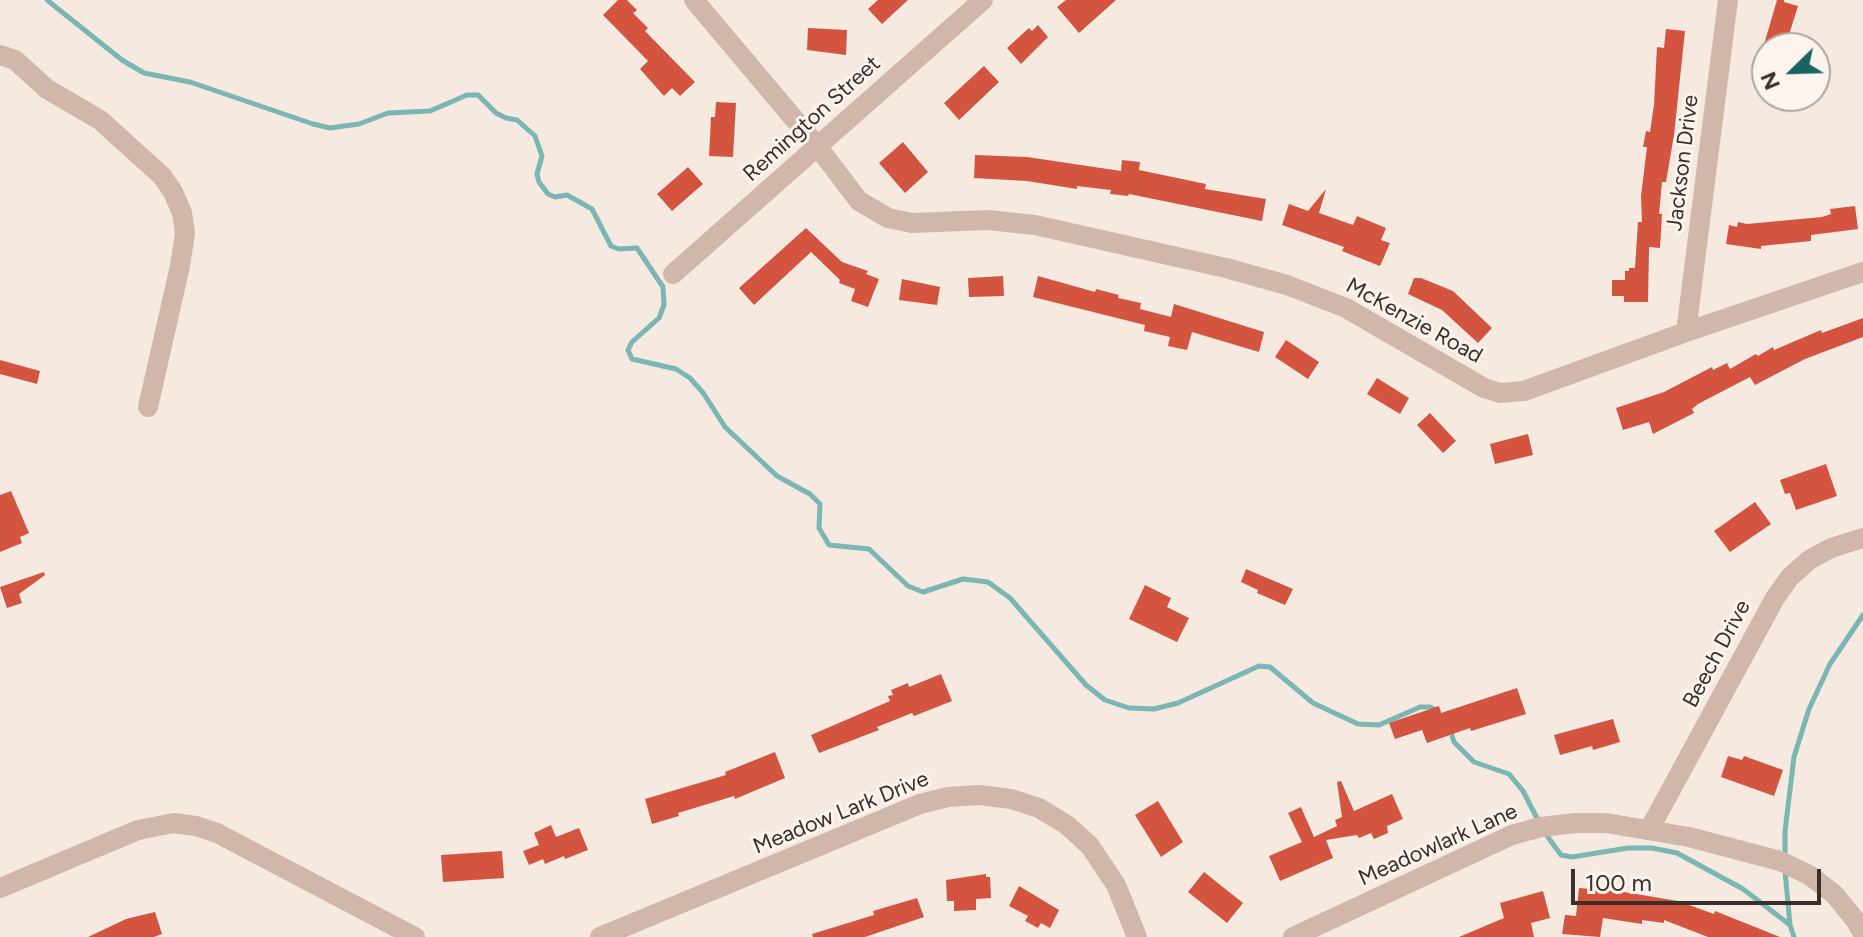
<!DOCTYPE html>
<html>
<head>
<meta charset="utf-8">
<style>
  body { margin:0 }
  #map { position:relative; width:1863px; height:937px; overflow:hidden; background:#f6e9df; font-family:Figtree,sans-serif }
  canvas { display:block }
  .north { position:absolute; left:1751px; top:32px; width:80px; height:80px; box-sizing:border-box; background:#fcf4ed; border:2px solid #afa59f; border-radius:50%; rotate:247deg; font-size:22px; font-weight:700; line-height:32px; text-align:center; color:#3c2e2a }
  .north::after { content:''; display:block; margin:auto; width:28px; height:36px; background:#196361; clip-path:polygon(50% 0,100% 100%,50% 72%,0 100%) }
  .scale { position:absolute; left:1571px; top:869px; width:250px; height:36px; box-sizing:border-box; border:4px solid #3c2e2a; border-top:0; padding-left:10px; font-size:24px; line-height:28px; white-space:nowrap; color:#3c2e2a; -webkit-text-stroke:6px #fcf4ed; paint-order:stroke }
</style>
</head>
<body>
<div id="map">
<canvas width="1863" height="937"></canvas>
<div class="north">N</div>
<div class="scale">100 m</div>
</div>
<script>
const ctx = document.querySelector('canvas').getContext('2d');
ctx.lineJoin = 'round';
const toPath = rows => new Path2D(rows.map(r => 'M' + r).join(''));
function stroke(path, color, width, dash) { ctx.strokeStyle = color; ctx.lineWidth = width; ctx.lineCap = dash ? 'butt' : 'round'; ctx.setLineDash(dash || []); ctx.stroke(path); }
function paint(path, color) { ctx.fillStyle = color; ctx.fill(path, 'evenodd'); }
function write(font, color, halo, rows, align = 'center') {
  ctx.font = font + ' Figtree,sans-serif'; ctx.lineWidth = 6; ctx.setLineDash([]); ctx.textBaseline = 'middle'; ctx.strokeStyle = halo; ctx.fillStyle = color; for (const [text, x, y, turn = 0] of rows) {
    ctx.save(); ctx.translate(x, y); ctx.rotate((+turn || 0) * Math.PI / 180); ctx.textAlign = isNaN(turn) ? turn : align; if (halo) ctx.strokeText(text, 0, 0); ctx.fillText(text, 0, 0); ctx.restore();
  }
}
stroke(toPath([
  [47,0,122,60,144,73,190,82,313,124,330,128,359,124,388,113,430,111,467,95,478,95,496,113,506,118,517,120,535,136,542,156,537,174,539,182,548,194,555,197,567,195,592,209,611,246,619,249,637,248,663,287,664,305,659,318,632,342,628,350,632,359,676,369,690,378,704,394,725,427,777,476,810,494,820,504,819,528,829,545,869,549,908,586,923,592,963,579,988,582,1010,598,1086,685,1105,700,1129,708,1154,709,1178,703,1259,666,1270,667,1313,703,1358,724,1379,725,1420,707,1430,707,1438,711],
  [1450,729,1454,742,1474,762,1509,774,1523,791,1540,824],
  [1545,833,1561,855,1572,857,1628,848,1652,848,1677,853,1743,889,1790,925],
  [1785,857,1785,831,1794,757,1809,709,1830,664,1863,615],
  [1785,871,1790,925,1794,937]
]), '#7ab6b3', 5);
paint(toPath([
  [618,0,627,0,637,10,633,13,648,28,645,31,695,82,680,96,672,88,664,96,640,69,648,61,603,15],
  [878,0,908,0,882,24,868,9],
  [1066,0,1116,0,1079,33,1057,7],
  [1777,0,1784,0,1784,2,1798,6,1788,38,1780,36,1779,48,1763,48],
  [1038,25,1048,37,1021,64,1007,48,1029,28,1032,31],
  [808,28,847,30,846,55,807,50],
  [1666,29,1685,31,1674,135,1666,182,1662,182,1659,214,1662,214,1660,248,1649,247,1648,302,1624,302,1624,296,1612,296,1612,280,1625,280,1625,271,1629,271,1629,268,1635,268,1638,222,1642,222,1641,196,1647,147,1643,147,1646,131,1650,132,1654,105,1657,47,1664,48],
  [984,66,999,82,959,120,944,103],
  [716,102,736,103,733,157,709,156,711,117,715,117],
  [903,142,928,172,905,193,879,163],
  [975,155,1027,157,1121,171,1122,160,1140,162,1139,170,1206,184,1205,189,1266,199,1262,221,1129,194,1128,196,1110,194,1111,190,1077,186,1077,189,1027,181,974,178],
  [688,167,703,184,672,211,657,194],
  [1326,189,1319,213,1353,225,1357,216,1386,228,1381,240,1390,243,1380,266,1342,251,1344,247,1282,225,1289,204,1308,211],
  [1855,206,1858,229,1811,235,1811,241,1761,246,1761,249,1726,244,1729,225,1737,227,1738,222,1747,224,1822,217,1831,214,1830,209],
  [806,228,842,262,868,271,866,274,879,279,868,307,851,301,855,289,839,283,840,280,811,252,754,305,739,288],
  [1003,276,1004,296,969,297,968,278],
  [1038,276,1095,292,1096,289,1119,295,1118,298,1141,303,1140,309,1171,317,1174,304,1264,332,1259,352,1192,332,1187,350,1168,346,1170,337,1144,331,1145,325,1033,297],
  [1414,278,1421,278,1453,291,1492,328,1478,343,1442,310,1408,294],
  [902,279,940,287,937,305,899,300],
  [1863,318,1863,337,1805,359,1755,385,1750,377,1698,404,1692,409,1694,413,1653,434,1649,422,1623,430,1616,408,1664,392,1712,367,1713,370,1727,363,1730,369,1756,354,1758,356,1773,347,1774,350,1821,330,1822,333],
  [1286,340,1319,362,1308,379,1275,357],
  [0,360,40,371,37,384,0,374],
  [1377,378,1409,398,1400,414,1367,394],
  [1430,413,1456,441,1443,453,1417,425],
  [1528,434,1533,455,1495,464,1490,444],
  [1826,464,1837,496,1796,510,1790,493,1785,494,1780,480],
  [11,491,29,533,20,537,22,543,0,552,0,495],
  [1755,502,1771,524,1730,552,1714,531],
  [1246,569,1293,589,1285,605,1257,593,1258,590,1241,582],
  [44,572,45,575,19,594,22,603,7,608,0,587],
  [1145,585,1171,598,1167,607,1189,618,1177,642,1129,619],
  [941,674,952,701,914,716,912,713,877,727,879,730,819,753,811,735,890,701,888,696,893,695,891,690,908,683,909,687],
  [1517,688,1526,714,1471,731,1470,728,1427,743,1422,730,1395,739,1389,723,1439,706,1441,713],
  [1613,719,1620,742,1593,750,1592,746,1560,755,1554,735],
  [775,752,785,778,735,799,734,796,678,813,679,816,652,824,645,799,726,775,725,772],
  [1728,756,1742,760,1744,756,1783,770,1774,796,1721,777],
  [1341,781,1354,811,1392,794,1403,819,1387,826,1388,833,1374,839,1371,833,1359,838,1357,835,1326,840,1333,858,1280,881,1269,856,1302,842,1288,813,1301,807,1314,837,1337,826,1335,820,1342,817,1337,782],
  [1158,801,1183,842,1161,857,1135,815],
  [551,825,556,837,579,828,588,850,565,859,564,856,545,864,543,859,529,865,523,851,539,845,534,833],
  [502,851,504,878,443,882,441,855],
  [1204,872,1243,903,1227,923,1188,892],
  [986,874,986,877,990,877,991,898,976,899,976,910,954,911,954,901,947,901,946,880],
  [1019,886,1059,910,1050,928,1041,923,1038,928,1025,921,1028,916,1009,906],
  [1579,888,1624,892,1678,901,1714,914,1715,911,1780,937,1708,937,1664,920,1664,923,1642,920,1642,924,1603,918,1600,937,1562,934,1565,915,1576,916],
  [1543,891,1550,918,1531,923,1534,937,1459,937,1504,918,1500,903],
  [917,898,924,917,865,937,813,937,812,934,874,915,873,911],
  [155,912,162,934,154,937,88,937,126,919]
]), '#d35540');
stroke(toPath([
  [694,0,817,146,859,201,888,218,912,223,988,220,1035,225,1226,268,1287,285,1346,308,1484,388,1500,393,1524,391,1686,332,1863,272],
  [0,55,15,60,47,89,100,120,162,176,173,192,182,213,185,233,180,266,148,407],
  [673,274,983,0],
  [1686,332,1728,0],
  [1649,830,1775,598,1790,577,1809,560,1831,548,1863,538],
  [0,888,138,830,174,823,196,826,217,833,415,937],
  [600,937,920,804,948,797,979,795,1011,799,1039,808,1067,825,1090,846,1116,885,1137,937],
  [1293,937,1512,835,1541,827,1575,823,1606,823,1689,837,1780,861,1809,875,1834,894,1856,921,1863,934]
]), '#d0b7a9', 20);
write('22px', '#3c2e2a', '#fcf4ed', [
  ["Remington Street",812,119,-42],
  ["Jackson Drive",1683,163,-83],
  ["McKenzie Road",1414,321,29],
  ["Beech Drive",1717,654,-62],
  ["Meadow Lark Drive",841,813,-22],
  ["Meadowlark Lane",1438,845,-24]
]);
</script>
</body>
</html>
